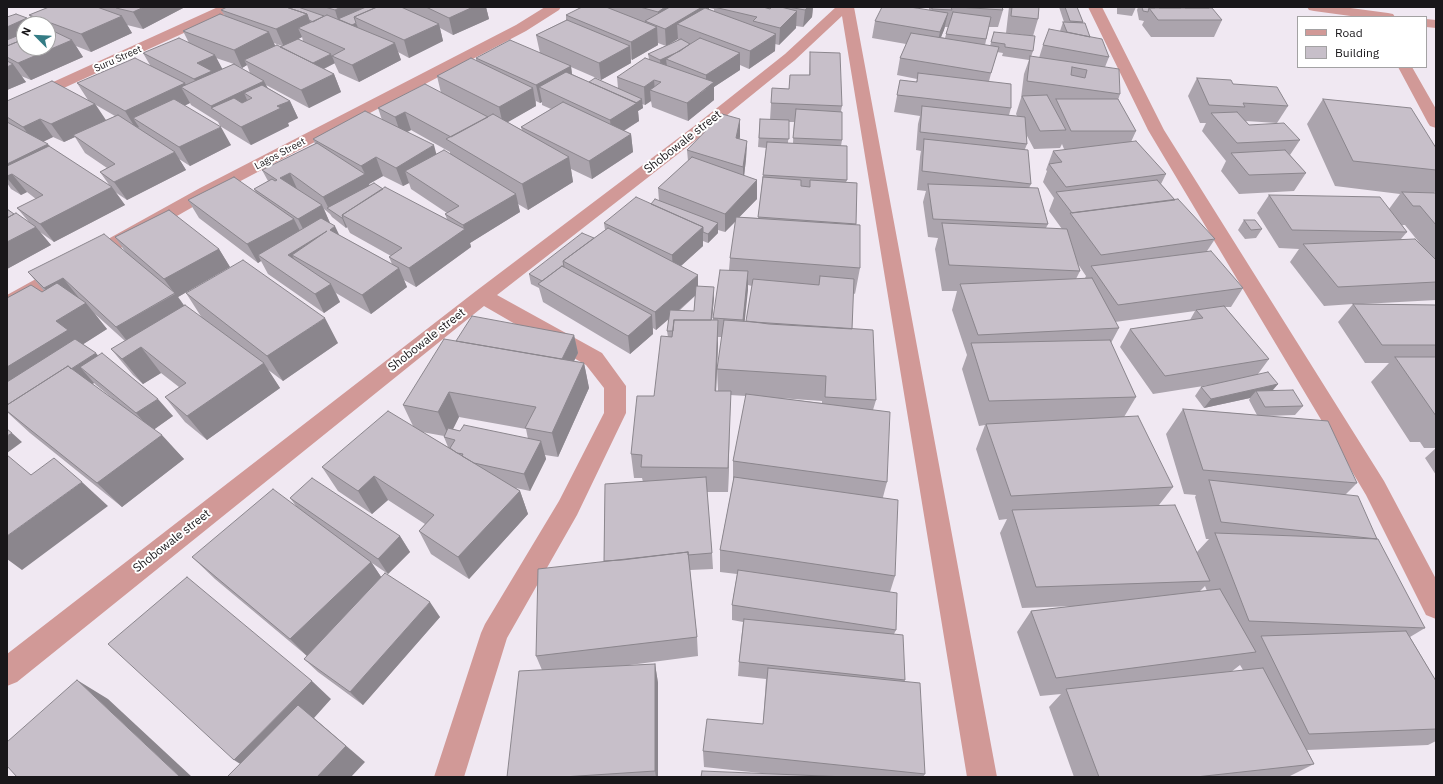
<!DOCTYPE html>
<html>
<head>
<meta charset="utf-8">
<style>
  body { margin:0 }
  #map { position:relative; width:1443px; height:784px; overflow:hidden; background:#f0e8f2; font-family:"IBM Plex Sans",sans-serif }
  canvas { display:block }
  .frame { position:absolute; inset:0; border:8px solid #19171a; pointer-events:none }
  .legend { position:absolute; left:1297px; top:16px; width:130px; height:52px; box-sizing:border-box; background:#fff; border:1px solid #a3a2a3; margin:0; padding:5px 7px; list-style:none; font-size:12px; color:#19171a }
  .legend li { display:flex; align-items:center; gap:8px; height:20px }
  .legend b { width:20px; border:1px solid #a3a2a3 }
  .north { position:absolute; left:16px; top:16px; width:40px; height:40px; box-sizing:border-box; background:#fff; border:1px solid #a3a2a3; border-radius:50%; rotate:294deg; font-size:11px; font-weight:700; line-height:16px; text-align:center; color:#19171a }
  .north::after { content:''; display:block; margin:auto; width:14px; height:18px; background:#347c85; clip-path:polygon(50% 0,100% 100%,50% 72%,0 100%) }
</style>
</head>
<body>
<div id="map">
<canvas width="1443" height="784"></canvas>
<div class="frame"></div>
<ul class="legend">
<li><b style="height:5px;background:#d19997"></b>Road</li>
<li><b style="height:11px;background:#c7bfc9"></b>Building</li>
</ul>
<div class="north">N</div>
</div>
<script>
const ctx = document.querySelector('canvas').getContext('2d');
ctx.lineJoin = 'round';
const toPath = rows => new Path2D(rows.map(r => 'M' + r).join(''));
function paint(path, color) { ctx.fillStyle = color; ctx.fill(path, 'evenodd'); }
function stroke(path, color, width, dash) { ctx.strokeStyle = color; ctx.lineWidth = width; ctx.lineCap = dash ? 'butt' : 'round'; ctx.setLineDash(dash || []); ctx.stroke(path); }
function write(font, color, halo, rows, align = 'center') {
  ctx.font = font + ' "IBM Plex Sans",sans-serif'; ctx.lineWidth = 4; ctx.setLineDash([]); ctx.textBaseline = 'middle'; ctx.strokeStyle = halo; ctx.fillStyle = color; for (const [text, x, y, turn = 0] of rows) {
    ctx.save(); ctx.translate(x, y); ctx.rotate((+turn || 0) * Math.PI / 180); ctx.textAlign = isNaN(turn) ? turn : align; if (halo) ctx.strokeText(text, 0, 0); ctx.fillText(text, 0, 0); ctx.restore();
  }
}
paint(toPath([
  [218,7,236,7,234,10,7,114,7,103,218,7],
  [545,7,561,7,559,10,526,31,212,196,14,309,7,311,7,295,200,188,516,25,545,7],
  [836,7,854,7,997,777,967,777,842,16,795,60,705,133,497,295,602,353,626,386,626,413,577,515,507,638,464,777,434,777,481,633,485,624,559,501,604,413,604,388,586,365,484,306,17,682,7,686,7,654,476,291,693,127,785,54,836,7],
  [1088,7,1102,7,1164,130,1384,481,1436,579,1436,619,1426,615,1366,495,1148,130,1088,7],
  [1398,67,1412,67,1436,109,1436,128,1430,126,1428,123,1398,67]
]), '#d19997');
paint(toPath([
  [1307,7,1343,7,1388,13,1393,14,1395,17,1358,17,1314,11,1309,10,1307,7],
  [1426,19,1436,20,1436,28,1426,27,1426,19]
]), '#d19997');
paint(toPath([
  [49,7,185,7,143,29,127,25,132,33,91,52,76,46,83,57,31,80,21,76,26,82,7,90,7,17,27,18,31,24,24,24,48,48,48,24,35,24,29,15],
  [227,7,486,7,489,19,453,35,440,28,443,41,409,58,398,52,401,60,359,82,339,73,332,58,335,63,324,69,334,74,341,92,309,108,266,85,268,88,290,101,298,118,288,123,289,126,251,145,220,126,218,122,191,105,190,103,184,106,231,145,190,166,179,159,186,170,127,200,115,192,125,205,54,242,40,232,51,245,7,269,7,209,14,214,29,222,17,208,36,199,27,192,21,195,11,189,7,183,7,101,88,100,77,83,150,65,143,53,189,43,183,31,225,16,221,10],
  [302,37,303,41,298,39],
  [274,43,282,46,280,47,275,46],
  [216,58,234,64,222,69],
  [236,65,242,68,247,65,250,73],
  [96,105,115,116,106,120],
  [53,137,64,142,75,137,85,153,107,168,100,172,110,186,50,147,43,142],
  [607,7,813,7,812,17,803,27,796,26,796,28,779,45,775,44,775,51,749,69,740,65,740,70,714,87,714,100,688,121,652,107,651,101,645,105,642,104,643,108,638,111,639,121,624,131,631,134,633,152,592,179,571,169,573,182,528,210,518,204,520,212,470,243,471,247,416,287,404,280,407,287,371,314,336,293,340,302,324,313,268,274,261,261,258,263,199,218,188,200,256,193,254,189,268,181,262,170,315,144,313,139,382,120,378,108,441,93,437,76,476,61,476,58,540,53,536,35,566,20,566,15,607,8],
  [709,8,714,9,714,11,709,9],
  [678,39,678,40,648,54,649,59,617,77,618,88,589,82,572,74,571,67,601,80,631,63,631,59,632,60,658,45,658,43,666,46],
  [536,101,540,103,542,102,542,105,551,109,521,127,522,130,507,122,536,106],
  [411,130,450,152,450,154,436,154,407,132],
  [383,176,403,186,409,183,411,189,447,213,445,214,447,219,383,189,369,185,369,184],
  [324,209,330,214,332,217,346,228,347,227,350,233,391,256,389,257,392,264,339,235,330,223],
  [929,7,1002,7,1003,10,998,27,989,27,985,45,990,46,994,32,1033,51,1031,57,1039,58,1043,45,1060,31,1063,22,1064,22,1059,7,1077,7,1083,22,1083,23,1090,37,1109,57,1105,67,1120,94,1118,100,1136,131,1131,142,1166,174,1161,184,1175,200,1215,239,1207,251,1243,288,1231,307,1225,307,1269,359,1258,374,1278,384,1273,390,1303,406,1295,415,1265,416,1357,483,1345,495,1377,539,1425,628,1410,637,1436,681,1436,741,1428,745,1307,750,1314,764,1288,777,1074,777,1049,707,1061,694,1040,696,1017,632,1031,611,1073,606,1022,608,1000,533,1007,519,999,520,976,449,985,425,979,426,962,369,967,355,952,310,957,291,942,291,935,249,938,238,928,237,923,202,926,191,917,190,920,157,921,151,916,150,918,124,920,116,894,112,900,80,916,82,917,79,897,75,900,58,906,44,872,38,875,21,929,10],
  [945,27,948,27,945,38,941,37],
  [997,52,1003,53,1002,56,1029,60,1024,74,1021,98,1016,114,1017,116,1009,115,1011,108,989,81],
  [1026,134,1034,149,1060,148,1062,144,1064,149,1074,149,1053,151,1046,170,1047,171,1043,182,1054,198,1049,211,1062,229,1046,228,1048,224,1029,188,1031,184,1025,149,1027,144],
  [1078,264,1086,276,1085,278,1076,279,1080,271],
  [1195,311,1190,320,1130,329,1120,347,1153,394,1216,384,1201,387,1195,396,1204,408,1250,398,1249,400,1257,415,1183,409,1166,434,1184,494,1196,495,1195,497,1206,539,1209,539,1197,552,1159,505,1173,487,1124,417,1136,397,1111,343,1119,328,1115,322],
  [1205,586,1207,591,1200,591],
  [1240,665,1243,670,1231,672],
  [1009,7,1039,7,1038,19,1033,36,1006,33],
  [1117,7,1136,7,1132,16,1117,14],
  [1138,7,1181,7,1182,8,1183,7,1209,7,1222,20,1214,37,1151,37,1142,25,1144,21,1139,20,1137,10],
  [810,52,842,106,841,111,842,140,841,146,847,180,846,182,857,183,856,225,860,268,855,294,853,293,852,329,876,400,873,410,887,482,883,497,895,576,890,592,896,630,894,634,905,680,904,682,925,774,923,777,701,777,770,774,704,767,703,751,763,724,766,679,738,676,739,662,743,622,732,620,732,605,737,574,720,572,720,550,733,482,733,461,746,396,730,395,728,492,707,492,712,553,713,569,690,570,697,637,698,656,622,666,655,664,658,683,658,777,507,777,542,670,536,656,604,562,605,484,643,482,642,478,634,478,631,454,654,396,668,337,667,331,669,319,656,330,653,328,653,334,630,354,543,302,539,288,531,284,529,274,594,238,605,230,604,223,659,201,658,188,688,161,687,150,740,119,739,139,747,141,746,159,744,176,757,180,757,199,739,217,758,218,766,148,758,147,760,119,770,120,772,88,789,89,790,75,809,75],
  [789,122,794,122,793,143,788,143],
  [736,221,730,258,729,270,713,318,713,320,712,320,714,297,698,286,681,266,703,246,703,241,708,243,718,233,718,230,725,232],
  [748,285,752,286,746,322,744,322],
  [695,296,694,311,679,311],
  [718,337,722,337,717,369,718,391,716,391],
  [779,398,822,401,822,403],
  [1197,78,1233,84,1288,106,1277,123,1246,121,1249,125,1300,140,1290,155,1306,173,1294,191,1239,194,1221,171,1226,161,1202,131,1206,123,1200,123,1188,96],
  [1323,99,1436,148,1436,190,1434,193,1436,193,1436,300,1363,304,1436,305,1436,448,1424,448,1420,442,1410,442,1371,382,1389,363,1365,363,1338,322,1353,304,1324,306,1290,262,1299,249,1279,248,1257,213,1269,195,1389,209,1400,194,1335,186,1307,124],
  [1402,225,1405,225,1422,246,1401,239,1407,232],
  [1244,220,1262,229,1256,238,1245,239,1238,230],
  [115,237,219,249,230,267,178,297,184,305,202,318,186,293,338,343,283,381,267,369,280,388,207,440,185,422,165,397,179,387,161,373,143,384,133,375,111,349,125,341,95,314,107,329,83,344,173,416,154,429,184,459,122,507,30,433,7,412,7,298,42,292,44,291,28,272,126,253],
  [94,383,96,385,117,402,92,384],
  [574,335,578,353,574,361,584,363,589,388,558,457,545,455,546,459,530,491,516,488,520,491,528,514,469,579,431,554,419,531,425,524,388,500,372,514,338,491,322,467,413,426,403,405,456,341],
  [459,417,526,429,528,439,460,431,453,429],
  [422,432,444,436,444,437,448,447],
  [1436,448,1436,475,1425,458],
  [290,498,400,536,410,552,388,574,372,563,381,577,440,617,363,705,318,672,304,659,307,656,215,579,192,557,296,506]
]), '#aba4ad');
paint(toPath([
  [144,7,185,7,143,29,133,12],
  [341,7,368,7,354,17,339,23,335,10],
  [473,7,486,7,489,19,453,35,449,18],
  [665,7,678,7,659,26,658,12],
  [702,7,709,7,709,20,677,24,678,39,666,46,665,29],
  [808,7,813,7,812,17,803,27,805,10],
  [797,11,796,28,779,45,780,28],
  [948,13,944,30,936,49,940,32],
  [307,14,314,31,298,28,302,37,284,47,276,29],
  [122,16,132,33,91,52,81,34],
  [27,18,31,24,24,24,24,42,7,49,7,27],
  [356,23,360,32,347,27],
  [439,24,443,41,409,58,404,40],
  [657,27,658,45,632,60,631,42],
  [269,32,277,50,244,60,247,65,242,68,234,50],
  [776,34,775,51,749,69,750,51],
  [72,40,83,57,31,80,18,63],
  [395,43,401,60,359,82,352,65],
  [692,45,666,59,667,67,661,70,660,60],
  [630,46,631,63,601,80,599,63],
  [740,53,740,70,714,87,714,100,688,121,687,103,706,89,706,75],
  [331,54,335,63,315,73,311,64],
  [215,55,224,72,204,97,194,79,197,63],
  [13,64,26,82,7,90,7,67],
  [571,66,573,83,539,87,542,102,540,103,536,85],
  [334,74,341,92,309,108,301,90],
  [654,80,655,91,650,90,651,101,645,105,644,87],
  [264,81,273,99,244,93,251,109,213,110,211,106],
  [185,83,190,93,181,87,190,103,144,125,133,118,139,127,136,129,125,111],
  [533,88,536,106,503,125,499,107],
  [642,99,643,108,638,111,639,121,612,138,610,120],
  [290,101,298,118,288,123,289,126,251,145,241,127,277,106],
  [95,104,107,122,73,135,75,137,64,142,51,124],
  [405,112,411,130,401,135,395,117],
  [40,119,53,137,36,145,23,127],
  [740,119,740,137,736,156,736,138],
  [221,127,231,145,190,166,179,147],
  [631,134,633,152,592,179,589,161],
  [747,141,746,159,743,185,743,167],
  [48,144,61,163,12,174,27,192,21,195,7,178,7,164],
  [434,145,439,164,405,171,409,183,403,186,396,168],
  [175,152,186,170,127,200,114,182],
  [376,157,383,176,369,184,373,193,329,209,323,197,365,174,361,166],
  [569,157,573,182,528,210,522,184],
  [290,173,298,191,280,178],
  [757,180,757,199,725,232,725,214],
  [112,187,125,205,54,242,40,224],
  [516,194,520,212,470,243,471,247,416,287,409,268,464,229,463,225],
  [322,205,330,223,307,237,298,219],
  [342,218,343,218,347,227,346,228],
  [294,219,303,237,258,255,261,261,258,263,247,244],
  [718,223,718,233,708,243,708,234],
  [335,226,344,245,330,230],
  [36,227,51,245,7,269,7,242],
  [703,227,703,246,673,273,672,255],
  [327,231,292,255,301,271,288,255],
  [219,249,230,267,178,297,193,319,141,347,161,373,143,384,122,359,135,351,116,327,175,294,164,279],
  [399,268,407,287,371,314,362,295],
  [748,271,748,290,743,338,743,320],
  [698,275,698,293,656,330,655,312],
  [63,278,84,304,66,313,44,288],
  [331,284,340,302,324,313,315,294],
  [714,287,714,297,710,341,710,332],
  [86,303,107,329,82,345,7,406,7,367,56,321],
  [652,315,653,334,630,354,628,336],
  [325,318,338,343,283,381,267,356],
  [718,320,718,346,715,416,715,391],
  [574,335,578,353,565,379,561,361],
  [96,353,111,371,80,367,94,383,30,427,11,409],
  [264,363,280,388,207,440,187,416],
  [584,363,589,388,558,457,552,433],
  [1278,384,1270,393,1256,391,1250,398,1204,408,1211,399],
  [731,391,730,416,728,492,728,468],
  [449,392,459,417,449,437,438,412],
  [158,399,173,416,152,431,136,413],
  [12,433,22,442,7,453,7,436],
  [162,435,184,459,122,507,97,483],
  [541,441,546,459,530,491,524,474],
  [374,476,388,500,372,514,358,491],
  [82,482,108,506,22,570,7,559,7,536],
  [520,491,528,514,469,579,458,557],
  [400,536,410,552,388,574,378,559],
  [371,562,386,584,310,659,290,639],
  [430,602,440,617,363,705,350,692],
  [655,664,658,683,658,777,656,777,655,771],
  [77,680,108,699,192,777,180,777],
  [312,681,331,699,314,718,365,762,351,777,259,776,234,760]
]), '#8b868d');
const building = toPath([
  [49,7,97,7,122,16,81,34,29,15,49,7],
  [117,7,144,7,133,12,116,8,117,7],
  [227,7,286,7,307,14,276,29,221,10,227,7],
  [286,7,298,7,324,16,313,22,309,20,307,14,286,7],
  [325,7,341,7,335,10,325,7],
  [366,7,377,7,354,17,356,23,352,25,338,19,366,7],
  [377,7,401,7,439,24,404,40,354,17,377,7],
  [426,7,473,7,449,18,426,7],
  [582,7,606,7,657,27,631,42,566,15,582,7],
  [640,7,665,7,658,12,640,7],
  [670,7,702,7,665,29,645,21,670,7],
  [714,7,763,7,770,9,772,7,781,7,797,11,780,28,753,21,757,17,714,7],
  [788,7,808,7,805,10,788,7],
  [882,7,910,7,948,13,940,32,875,21,882,7],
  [932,7,951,7,952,10,932,9,932,7],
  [958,7,1002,7,1003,10,958,7],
  [1012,7,1039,7,1038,19,1011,16,1012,7],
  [1065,7,1077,7,1083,22,1070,21,1065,7],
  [1142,7,1154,7,1155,8,1149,8,1148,12,1143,11,1142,7],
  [1159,7,1181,7,1181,8,1159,8,1159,7],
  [1185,7,1209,7,1209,8,1185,8,1185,7],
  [705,8,776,34,750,51,677,24,705,8],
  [1149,8,1212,8,1222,20,1158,20,1149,8],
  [953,12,991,17,986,39,946,34,953,12],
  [16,14,27,18,7,27,7,17,16,14],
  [220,14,269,32,234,50,183,31,220,14],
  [327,15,395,43,352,65,332,56,345,49,298,28,327,15],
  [567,20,630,46,599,63,536,35,567,20],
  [1063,22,1085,23,1090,37,1067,32,1063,22],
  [48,29,49,29,72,40,18,63,7,57,7,46,24,39,24,48,48,48,48,29],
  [1049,29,1102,39,1109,57,1043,45,1049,29],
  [994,32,1035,36,1033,51,1005,47,1005,44,991,42,994,32],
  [24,33,24,39,7,46,7,40,24,33],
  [911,33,999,47,991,73,900,58,911,33],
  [179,38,215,55,197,63,212,71,194,79,143,53,179,38],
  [700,38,740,53,706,75,666,59,700,38],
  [298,39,331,54,313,63,280,47,298,39],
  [681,39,690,44,680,51,660,60,648,54,681,39],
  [510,40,571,66,536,85,476,58,510,40],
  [277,45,334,74,301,90,244,60,277,45],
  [810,52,840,53,842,106,771,103,772,88,789,89,790,75,810,75,810,52],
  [1030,56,1119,69,1120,94,1027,81,1030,56],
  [1072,67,1087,70,1085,78,1071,75,1072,67],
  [135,58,185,83,125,111,77,83,135,58],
  [471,58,533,88,499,107,437,76,471,58],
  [645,58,714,82,687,103,650,90,661,82,654,80,644,87,617,77,645,58],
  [7,61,13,64,7,67,7,61],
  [234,64,264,81,211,106,181,87,234,64],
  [566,72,637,103,610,120,539,87,566,72],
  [918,73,1011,84,1011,108,897,95,900,80,917,82,918,73],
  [595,78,642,99,636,103,589,82,595,78],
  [1197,78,1231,80,1233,84,1277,87,1288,106,1243,103,1245,107,1209,105,1197,78],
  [52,81,95,104,51,124,40,119,23,127,7,117,7,101,52,81],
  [425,84,488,117,451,137,405,112,395,117,378,108,425,84],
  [262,85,290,101,277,106,281,108,241,127,211,108,234,98,242,103,252,98,244,93,262,85],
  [1047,95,1066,130,1040,131,1022,96,1047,95],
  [174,99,221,127,179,147,133,118,174,99],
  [1056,99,1118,99,1136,131,1071,131,1056,99],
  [1323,99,1411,108,1436,148,1436,170,1353,161,1323,99],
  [563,102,631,134,589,161,521,127,563,102],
  [922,106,1025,117,1027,144,920,132,922,106],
  [796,109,842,112,842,140,793,138,796,109],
  [365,111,434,145,396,168,376,157,361,166,313,139,365,111],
  [1237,112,1249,125,1284,123,1300,140,1237,143,1211,113,1237,112],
  [493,114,569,157,522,184,446,139,493,114],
  [722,114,740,119,736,138,747,141,743,167,687,150,722,114],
  [118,115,175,152,114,182,100,172,115,164,73,135,118,115],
  [760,119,789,120,789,139,759,138,760,119],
  [7,122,48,144,7,164,7,122],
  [924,139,1028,150,1031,184,922,171,924,139],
  [1136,141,1166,174,1066,187,1049,164,1062,162,1053,151,1136,141],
  [767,142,847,146,847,180,763,175,767,142],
  [317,143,365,174,323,197,290,173,280,178,322,205,298,219,254,189,272,179,275,181,277,180,262,170,317,143],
  [49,146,112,187,40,224,17,208,43,195,12,174,7,176,7,166,49,146],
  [444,150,516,194,463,225,445,214,459,206,405,171,444,150],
  [1285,150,1306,173,1249,175,1231,153,1285,150],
  [692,157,757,180,725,214,658,188,692,157],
  [234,177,294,219,247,244,188,200,234,177],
  [763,177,801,180,801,186,810,187,810,180,857,183,856,224,758,217,763,177],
  [1157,180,1175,200,1072,213,1056,192,1157,180],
  [374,183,383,189,342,215,343,218,342,218,327,208,374,183],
  [928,184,1038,188,1048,224,933,219,928,184],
  [385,187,465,229,409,268,389,257,402,248,342,215,385,187],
  [1402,192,1436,193,1436,225,1420,206,1413,206,1402,192],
  [1269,195,1380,197,1407,232,1292,230,1269,195],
  [636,197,703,227,672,255,604,223,636,197],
  [655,199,718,223,708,234,703,232,703,227,651,204,655,199],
  [1178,199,1215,239,1101,255,1070,213,1178,199],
  [7,209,14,214,7,218,7,209],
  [169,210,219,249,164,279,115,237,169,210],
  [16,213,36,227,7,242,7,218,16,213],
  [736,217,860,225,860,268,730,258,736,217],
  [321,218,335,226,330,230,399,268,362,295,292,255,327,231,288,255,331,284,315,294,258,255,321,218],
  [1244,220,1255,220,1262,229,1251,230,1244,220],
  [942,223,1067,229,1080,271,949,265,942,223],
  [608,228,698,275,655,312,563,261,608,228],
  [582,233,594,238,563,261,564,267,562,266,542,281,529,274,582,233],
  [104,234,175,293,116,327,63,278,44,288,28,272,104,234],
  [1415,239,1436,260,1436,282,1338,287,1303,244,1415,239],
  [1211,251,1243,288,1118,305,1091,266,1211,251],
  [243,260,325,318,267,356,186,293,243,260],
  [562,266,652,315,628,336,538,284,562,266],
  [720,270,748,271,743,320,713,318,720,270],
  [820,276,854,279,852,329,769,324,746,321,753,279,819,285,820,276],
  [1092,278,1119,328,978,335,960,284,1092,278],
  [57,283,86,303,56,321,68,330,7,367,7,298,31,285,42,292,57,283],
  [696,286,714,287,711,320,674,320,673,331,667,331,670,310,694,311,696,286],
  [1353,304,1436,305,1436,345,1382,345,1353,304],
  [185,305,264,363,187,416,165,397,186,383,141,347,122,359,111,349,185,305],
  [1224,306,1269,359,1165,376,1130,329,1203,318,1196,310,1224,306],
  [472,316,574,335,562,359,456,341,472,316],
  [674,320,718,320,715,391,731,391,728,468,641,467,642,455,631,454,637,396,654,396,661,336,672,337,674,320],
  [724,320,873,330,876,400,825,397,826,376,717,369,724,320],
  [75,339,96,353,71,369,68,366,7,405,7,382,75,339],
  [444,339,584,363,552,433,525,428,536,407,449,392,438,412,403,405,444,339],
  [1110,340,1136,397,989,401,971,343,1110,340],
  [102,353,158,399,136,413,80,367,102,353],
  [1395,357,1436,357,1436,416,1395,357],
  [68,366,162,435,97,483,7,411,7,405,68,366],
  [1268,372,1278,384,1211,399,1201,387,1268,372],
  [1293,390,1303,406,1265,407,1256,391,1293,390],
  [746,394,890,412,887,482,733,461,746,394],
  [1183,409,1328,421,1357,483,1203,470,1183,409],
  [388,411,520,491,458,557,419,531,434,515,374,476,358,491,322,467,388,411],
  [1138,416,1173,487,1011,496,986,424,1138,416],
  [464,425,541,441,524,474,474,463,462,456,463,454,457,453,450,448,455,440,444,437,448,428,460,431,464,425],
  [7,429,12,433,7,436,7,429],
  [7,455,31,475,54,458,82,482,7,536,7,455],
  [706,477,712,553,688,555,688,552,622,560,604,561,605,484,706,477],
  [734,477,898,500,895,576,720,550,734,477],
  [312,478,400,536,378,559,290,498,312,478],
  [1209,480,1358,496,1377,539,1221,522,1209,480],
  [273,489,371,562,290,639,192,557,273,489],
  [1175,505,1210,581,1036,587,1012,510,1175,505],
  [1215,533,1378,539,1425,628,1249,621,1215,533],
  [688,552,697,637,536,656,538,569,688,552],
  [738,570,897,593,896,630,732,605,738,570],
  [385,573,430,602,350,692,304,659,385,573],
  [187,577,312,681,234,760,108,644,187,577],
  [1220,589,1256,652,1056,678,1031,611,1220,589],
  [744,619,903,635,905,680,739,662,744,619],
  [1406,631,1436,681,1436,729,1309,734,1261,636,1406,631],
  [655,664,655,771,563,777,507,777,519,671,655,664],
  [768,668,920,683,925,774,703,751,707,719,763,724,768,668],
  [1263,668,1314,764,1196,777,1099,777,1066,689,1263,668],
  [77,680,180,777,17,777,7,766,7,742,77,680],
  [298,705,346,746,317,777,227,777,298,705],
  [702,771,847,777,701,777,702,771]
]);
paint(building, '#c7bfc9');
stroke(building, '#8b868d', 1);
write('10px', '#19171a', '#fff', [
  ["Suru Street",118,59,-24],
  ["Lagos Street",280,154,-28]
]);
write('12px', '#19171a', '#fff', [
  ["Shobowale street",683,142,-38],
  ["Shobowale street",427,340,-38],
  ["Shobowale street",172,541,-38]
]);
</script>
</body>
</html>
